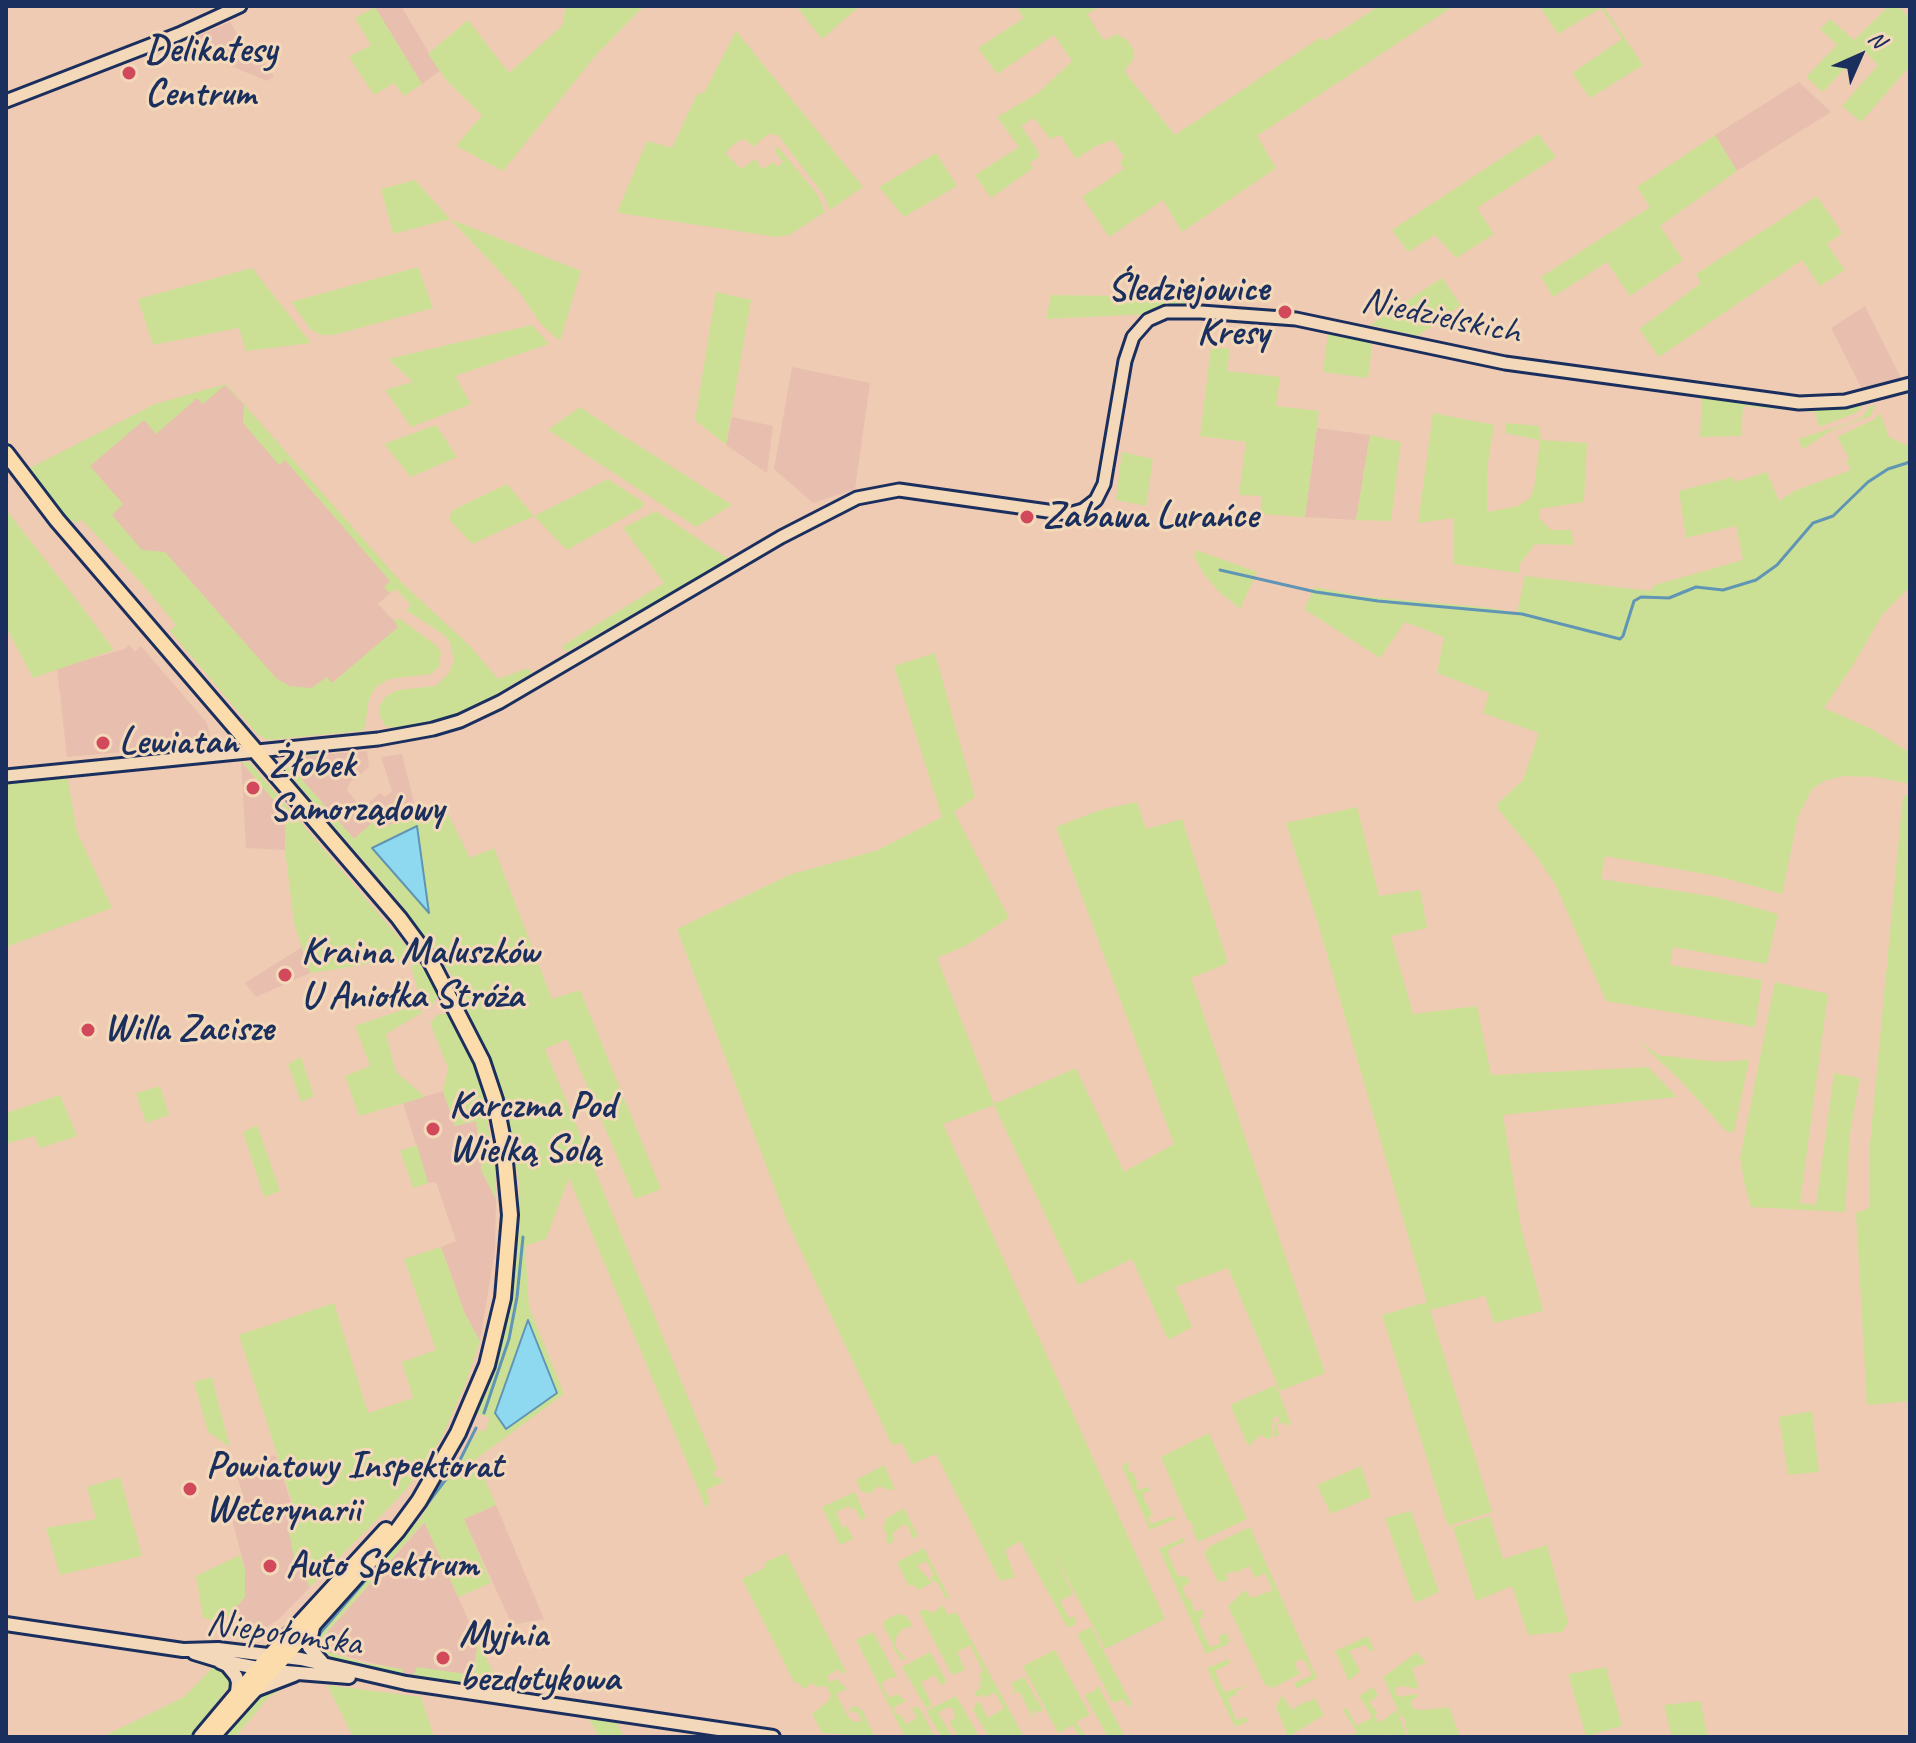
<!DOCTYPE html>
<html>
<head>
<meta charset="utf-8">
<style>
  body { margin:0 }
  #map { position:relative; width:1916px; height:1743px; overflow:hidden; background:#efcbb4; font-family:Caveat,sans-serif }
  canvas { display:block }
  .frame { position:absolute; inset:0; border:8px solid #1b2f5e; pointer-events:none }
  .north { position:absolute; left:1820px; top:16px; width:80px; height:80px; -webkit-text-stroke:6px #f3d9ba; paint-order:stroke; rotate:45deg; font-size:22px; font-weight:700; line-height:32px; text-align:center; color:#1b2f5e }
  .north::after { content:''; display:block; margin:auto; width:28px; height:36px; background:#1b2f5e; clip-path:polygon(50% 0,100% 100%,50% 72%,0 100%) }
</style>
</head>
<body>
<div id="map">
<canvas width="1916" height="1743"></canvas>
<div class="frame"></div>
<div class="north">N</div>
</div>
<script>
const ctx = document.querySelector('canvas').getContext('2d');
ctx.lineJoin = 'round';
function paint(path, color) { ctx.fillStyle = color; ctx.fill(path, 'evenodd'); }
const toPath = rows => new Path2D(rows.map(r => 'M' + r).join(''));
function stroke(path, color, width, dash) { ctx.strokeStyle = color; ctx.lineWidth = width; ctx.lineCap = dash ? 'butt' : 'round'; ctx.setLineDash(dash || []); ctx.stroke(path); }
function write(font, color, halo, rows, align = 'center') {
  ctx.font = font + ' Caveat,sans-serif'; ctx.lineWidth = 6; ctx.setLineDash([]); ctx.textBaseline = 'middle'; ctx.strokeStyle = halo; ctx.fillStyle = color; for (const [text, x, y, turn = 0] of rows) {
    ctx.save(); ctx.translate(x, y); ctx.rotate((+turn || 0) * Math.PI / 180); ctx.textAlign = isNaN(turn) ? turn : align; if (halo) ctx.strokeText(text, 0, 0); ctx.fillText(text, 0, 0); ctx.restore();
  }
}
paint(toPath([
  [374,6,401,6,440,71,422,84],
  [230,22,251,57,258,55,274,76,267,81,200,53,193,38],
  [1799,82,1831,112,1737,171,1715,135],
  [1865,306,1902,380,1863,391,1831,328],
  [792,367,870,383,855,489,813,503,774,469],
  [226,384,402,583,378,604,401,628,326,692,282,691,148,570,51,457,155,404],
  [732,417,773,426,767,473,726,445],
  [1317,428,1370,435,1356,520,1305,517],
  [129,645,135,652,141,646,207,723,212,744,67,757,57,668,125,649],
  [367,751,369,767,350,782,347,790,357,803,367,804,380,793,385,797,392,791,381,757,402,754,416,810,402,815,404,819,381,828,376,820,354,839,297,774,296,757],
  [241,761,286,815,285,850,246,848],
  [302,947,310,973,256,997,245,983],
  [443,1091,455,1126,476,1121,482,1172,496,1199,495,1250,480,1341,465,1314,441,1247,456,1241,436,1182,428,1183,403,1103],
  [275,1455,299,1525,294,1558,310,1587,280,1618,260,1632,235,1635,223,1623,245,1597,245,1569,229,1508,246,1507,235,1468],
  [496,1505,544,1619,512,1625,464,1519],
  [425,1522,478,1642,472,1686,402,1675,403,1670,328,1652,322,1638]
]), '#e8beae');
paint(toPath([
  [566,6,644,6,596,55,503,171,456,146,482,115,447,81,428,54,468,20,509,73,562,26],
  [791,6,860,6,822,39,796,6],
  [1015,6,1095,6,1096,9,1087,14,1102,38,1106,40,1117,34,1127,40,1134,50,1133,60,1124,71,1175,135,1321,37,1325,41,1379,6,1454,6,1257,136,1276,168,1182,232,1163,200,1109,237,1082,197,1124,169,1120,163,1124,157,1113,140,1096,146,1076,159,1060,135,1050,139,1034,118,1021,126,1038,151,1039,157,1030,163,1033,168,991,198,975,175,1019,147,997,117,1038,93,1072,61,1054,35,997,74,978,48,1024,18],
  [1539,6,1603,6,1643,65,1590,98,1572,73,1622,39,1601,8,1558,34],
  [1889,6,1898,6,1910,18,1910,66,1861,122,1842,106,1878,65,1863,49,1823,92,1806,77,1837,45,1820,29,1830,19,1854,40],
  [375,7,422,84,404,96,394,83,374,95,349,57,371,45,355,18],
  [736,31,863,187,830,210,823,194,778,135,768,134,753,147,745,139,735,143,725,153,741,169,755,159,762,169,774,162,778,167,783,162,775,152,775,148,779,148,818,195,825,212,789,235,777,237,619,213,618,210,647,141,672,148,697,94,704,93],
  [1538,134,1556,157,1477,208,1494,234,1456,258,1435,235,1408,252,1392,230],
  [1715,135,1737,171,1660,226,1683,260,1630,296,1607,262,1553,297,1541,277,1650,207,1637,187],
  [936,153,957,186,904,217,879,187],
  [415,180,450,219,581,271,560,341,540,323,520,293,450,219,393,234,381,189],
  [1817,196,1842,233,1827,244,1845,270,1820,286,1802,260,1659,357,1639,329,1701,283,1696,274],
  [418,267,433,308,334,335,322,335,311,330,291,302],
  [252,268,311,343,246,351,239,328,153,345,138,299],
  [1442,278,1461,305,1418,336,1370,325],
  [716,292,751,300,726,445,695,420],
  [1051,295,1179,297,1189,307,1149,314,1046,319],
  [532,325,549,344,455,376,471,404,411,427,385,390,413,382,388,359],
  [1328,332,1368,341,1372,347,1368,378,1323,372],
  [1211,347,1230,349,1227,371,1280,377,1276,406,1319,411,1305,517,1260,514,1262,496,1239,495,1246,442,1200,436],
  [226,384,402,583,470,646,498,679,528,668,532,673,481,703,437,721,395,728,385,726,380,716,380,705,386,696,398,690,436,686,449,673,454,661,450,642,444,635,406,610,411,605,396,589,390,593,384,587,390,581,285,460,279,465,243,423,244,405,225,385,203,404,197,398,156,434,144,420,90,466,123,504,112,515,142,550,165,552,276,678,289,686,311,688,327,677,332,683,398,627,394,620,400,619,437,646,441,653,439,667,431,674,389,679,376,687,369,699,365,726,362,731,268,740,258,735,170,631,176,625,143,585,82,520,76,523,65,516,28,469,155,404],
  [1702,395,1809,408,1829,409,1859,404,1862,408,1856,413,1819,427,1815,412,1743,406,1741,436,1700,437],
  [1875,405,1871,416,1832,430,1803,449,1798,439,1849,423,1862,417,1870,406],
  [580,407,611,428,732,505,696,527,548,430],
  [1433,413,1494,425,1487,469,1487,512,1518,506,1530,498,1534,488,1540,440,1505,433,1506,423,1539,426,1541,440,1587,443,1584,502,1540,509,1540,519,1551,530,1571,530,1574,545,1535,544,1520,564,1520,573,1454,564,1454,518,1418,523],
  [1880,413,1889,437,1910,447,1910,586,1882,615,1853,665,1824,708,1872,729,1910,753,1910,784,1875,777,1844,776,1824,781,1812,789,1798,817,1782,894,1721,877,1605,856,1601,879,1716,897,1778,914,1767,964,1673,947,1670,965,1762,980,1755,1027,1606,1001,1555,884,1532,850,1497,808,1498,803,1523,780,1539,733,1483,713,1489,693,1437,673,1444,637,1405,622,1380,658,1304,609,1315,587,1361,596,1491,608,1517,613,1525,576,1650,591,1655,585,1743,560,1736,526,1686,538,1679,491,1733,477,1735,482,1767,472,1779,501,1794,491,1851,470,1846,461,1849,458,1837,437,1875,419],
  [436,425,457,457,411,477,384,444],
  [1370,435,1401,442,1391,521,1356,520],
  [1122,452,1153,459,1146,506,1116,500],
  [608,479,643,502,643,507,567,550,534,516,472,544,449,519,453,510,507,484,534,516],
  [6,510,76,599,114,650,33,678,6,627],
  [656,511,730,560,566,652,562,646,664,583,623,528],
  [1196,550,1257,572,1240,609,1218,591,1203,573,1194,556],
  [935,653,975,797,954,812,1009,918,965,946,937,958,994,1104,1076,1068,1124,1172,1174,1144,1056,827,1100,810,1137,802,1146,829,1182,819,1228,963,1191,978,1325,1373,1280,1391,1228,1268,1175,1287,1192,1327,1168,1340,1132,1259,1078,1285,994,1105,943,1124,1165,1619,1105,1649,1051,1548,1073,1594,1060,1601,1069,1618,1076,1616,1076,1625,1067,1627,1020,1541,1005,1550,1015,1577,1000,1581,936,1454,912,1464,902,1443,892,1445,787,1221,677,929,789,875,878,850,942,817,894,666],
  [323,748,324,754,297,757,297,774,354,839,376,819,382,828,403,820,401,815,416,810,418,816,444,806,470,858,494,848,552,999,580,990,661,1189,635,1199,567,1039,545,1049,714,1461,717,1469,713,1472,716,1478,720,1477,723,1482,706,1490,710,1502,706,1508,569,1178,546,1239,525,1246,529,1307,564,1394,476,1459,496,1505,464,1519,491,1583,458,1597,424,1522,322,1638,328,1652,364,1663,403,1669,402,1675,367,1668,333,1658,324,1652,319,1644,320,1636,422,1516,479,1430,485,1431,490,1418,477,1413,497,1360,511,1306,518,1245,519,1184,507,1117,491,1060,450,973,400,903,284,768,283,762,292,754],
  [241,761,250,763,412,953,440,993,431,1007,419,996,410,961,374,963,310,973,294,923,285,850,286,815],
  [67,775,77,832,112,908,6,947,6,783],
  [1903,795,1910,796,1910,1401,1867,1405,1856,1213,1869,1208,1869,1154],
  [1357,807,1379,896,1420,890,1427,928,1391,936,1413,1014,1477,1006,1491,1075,1648,1067,1677,1097,1503,1115,1521,1227,1543,1311,1494,1323,1485,1296,1430,1310,1492,1512,1448,1526,1382,1315,1427,1302,1320,930,1286,823],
  [1775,982,1828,994,1800,1203,1816,1205,1834,1073,1860,1078,1850,1133,1845,1212,1751,1207,1745,1186,1740,1158],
  [413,1006,423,1012,386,1034,396,1072,425,1097,359,1116,345,1076,370,1066,355,1026],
  [438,1014,449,1014,455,1022,465,1038,481,1084,496,1174,496,1199,482,1172,476,1121,455,1126,443,1091,448,1068,430,1023],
  [1637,1040,1658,1055,1719,1062,1749,1060,1734,1132,1727,1132,1679,1079],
  [301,1057,314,1096,301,1102,288,1064],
  [160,1086,169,1115,146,1123,136,1093],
  [60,1095,77,1136,40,1148,34,1136,6,1144,6,1113],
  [257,1125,280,1191,264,1197,243,1132],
  [417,1145,428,1183,413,1188,400,1151],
  [441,1247,465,1314,480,1341,465,1385,442,1437,423,1468,402,1494,310,1587,294,1558,288,1527,299,1524,239,1335,334,1303,368,1413,413,1398,402,1362,436,1350,404,1259],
  [212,1377,225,1428,230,1447,208,1432,194,1382],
  [1276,1385,1291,1424,1287,1426,1285,1422,1276,1425,1279,1435,1273,1437,1275,1424,1280,1421,1278,1416,1273,1418,1271,1438,1267,1439,1261,1435,1248,1446,1232,1409,1232,1404],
  [1812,1411,1819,1472,1788,1475,1779,1417],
  [1209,1433,1247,1519,1198,1542,1192,1529,1194,1526,1187,1519,1161,1457],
  [1129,1462,1130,1465,1127,1467,1130,1473,1133,1472,1138,1484,1136,1485,1138,1490,1149,1487,1150,1490,1144,1493,1144,1499,1153,1515,1148,1517,1151,1524,1173,1516,1175,1519,1150,1530,1122,1466],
  [884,1465,895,1489,889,1490,879,1486,869,1494,861,1491,856,1480],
  [1361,1466,1371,1497,1331,1514,1317,1485],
  [120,1477,142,1556,60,1575,46,1528,96,1519,87,1487],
  [855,1492,866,1518,861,1520,855,1508,851,1510,849,1506,836,1512,843,1528,847,1526,853,1539,840,1545,822,1507],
  [904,1508,918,1536,913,1539,908,1526,904,1524,892,1534,894,1539,891,1545,886,1541,887,1535,883,1527,886,1522,885,1519],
  [1411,1511,1439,1592,1415,1603,1385,1518],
  [1490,1516,1503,1559,1547,1545,1568,1623,1562,1632,1528,1635,1512,1586,1476,1601,1453,1527],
  [1250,1527,1317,1678,1296,1689,1294,1683,1312,1675,1306,1662,1301,1659,1294,1663,1300,1674,1273,1688,1265,1685,1228,1606,1245,1590,1251,1598,1273,1590,1265,1573,1255,1578,1249,1566,1235,1573,1234,1571,1226,1574,1228,1580,1218,1582,1204,1553,1210,1546],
  [1183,1538,1185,1541,1169,1549,1168,1553,1177,1575,1180,1577,1185,1575,1190,1582,1182,1588,1187,1599,1190,1598,1195,1612,1202,1609,1204,1613,1201,1615,1205,1617,1200,1619,1199,1623,1209,1645,1212,1647,1221,1643,1219,1636,1226,1633,1229,1640,1228,1644,1206,1654,1159,1549],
  [924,1548,949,1597,949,1598,946,1599,937,1581,933,1582,930,1577,934,1575,927,1561,917,1566,932,1583,918,1590,913,1585,908,1585,897,1562],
  [786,1553,846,1672,842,1674,839,1669,827,1676,830,1682,837,1679,847,1689,836,1694,848,1717,854,1722,862,1721,857,1711,851,1713,849,1709,855,1706,862,1710,875,1737,822,1733,812,1714,829,1700,831,1695,826,1686,816,1687,813,1683,803,1689,800,1684,794,1682,742,1579,766,1567,764,1563],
  [240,1555,245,1569,245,1597,223,1623,203,1618,196,1576],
  [943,1605,948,1615,956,1612,1024,1737,989,1737,973,1710,977,1702,979,1701,988,1718,1004,1708,994,1692,985,1698,983,1694,977,1697,974,1692,981,1688,979,1682,982,1680,979,1674,983,1671,970,1645,957,1652,965,1670,952,1675,919,1612,925,1609,933,1613],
  [897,1614,906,1616,912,1624,909,1628,903,1628,896,1638,895,1647,906,1659,903,1661,894,1650,893,1643,883,1626,884,1621],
  [1091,1627,1132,1705,1128,1707,1123,1699,1113,1703,1078,1636,1079,1633],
  [873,1632,897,1677,889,1678,881,1684,889,1698,897,1694,906,1701,893,1708,897,1715,900,1714,906,1724,917,1718,912,1708,919,1707,935,1737,905,1737,856,1640],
  [1368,1636,1374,1650,1371,1652,1366,1645,1349,1651,1360,1671,1349,1681,1335,1651],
  [478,1642,502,1690,472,1686],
  [1055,1650,1090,1715,1076,1722,1086,1737,1080,1737,1073,1725,1058,1733,1023,1666],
  [930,1652,946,1680,945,1684,940,1684,935,1675,921,1682,931,1703,931,1707,926,1708,902,1667],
  [1417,1652,1426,1663,1412,1668,1419,1689,1402,1686,1395,1688,1397,1697,1417,1694,1418,1697,1411,1700,1413,1709,1424,1710,1449,1707,1460,1737,1408,1737,1404,1717,1401,1717,1383,1677],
  [1229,1659,1229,1664,1215,1671,1224,1692,1249,1685,1236,1691,1237,1694,1228,1699,1236,1720,1246,1717,1248,1721,1235,1727,1207,1668],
  [213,1667,221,1669,228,1677,230,1685,190,1737,102,1737,184,1697],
  [417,1667,466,1674,464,1684,413,1676],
  [1606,1667,1622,1726,1586,1736,1568,1674],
  [1024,1677,1043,1710,1039,1713,1034,1710,1033,1718,1019,1691,1013,1694,1012,1692,1015,1690,1011,1683],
  [293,1682,269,1697,235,1737,225,1737,259,1696],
  [327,1685,421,1697,434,1737,353,1737],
  [1098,1685,1115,1718,1125,1737,1108,1737,1085,1696,1087,1693,1095,1691],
  [1373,1687,1378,1696,1369,1702,1378,1713,1375,1715,1379,1723,1397,1710,1407,1737,1389,1737,1386,1733,1381,1737,1350,1737,1357,1732,1342,1709,1347,1708,1356,1726,1370,1719,1372,1716,1359,1696],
  [1282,1695,1292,1710,1306,1701,1308,1703,1312,1700,1314,1697,1324,1715,1288,1737,1276,1707],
  [956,1696,975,1729,980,1737,958,1737,949,1722,955,1718,953,1709,948,1707,938,1713,953,1737,941,1737,926,1711],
  [1700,1701,1708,1737,1672,1737,1664,1705],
  [589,1719,617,1723,624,1737,599,1737]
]), '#cce095');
const water = toPath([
  [417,826,429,913,372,848,417,826],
  [528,1320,557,1393,506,1429,495,1413,528,1320]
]);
paint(water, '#8ed9ef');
stroke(water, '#6095b5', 2);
stroke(toPath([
  [1220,570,1316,592,1378,601,1522,614,1620,639,1623,636,1634,601,1641,597,1669,598,1696,587,1723,590,1756,580,1777,565,1813,523,1833,516,1868,482,1888,469,1910,462],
  [484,1413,509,1339,517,1297,523,1237],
  [322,1653,317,1639,321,1632,400,1540,459,1462,476,1428]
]), '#6095b5', 3);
const tertiary = toPath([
  [6,101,179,34,240,6],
  [6,776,378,739,433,729,460,721,500,702,781,537,857,498,899,490,1069,514,1083,510,1096,500,1104,484,1125,361,1133,337,1148,320,1166,312,1201,312,1296,319,1505,363,1799,403,1845,401,1910,384]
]);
const secondary = toPath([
  [6,1624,183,1650,218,1649,301,1659,406,1683,773,1737],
  [313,1627,309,1647,322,1662],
  [194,1653,217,1660,273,1671,349,1677],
  [220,1662,227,1665,236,1676,238,1682,237,1693],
  [255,1690,294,1675]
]);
const primary = toPath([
  [6,453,57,520,399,918,430,960,482,1061,495,1100,503,1141,510,1215,503,1298,487,1365,458,1433,419,1501,397,1531,212,1737],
  [201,1737,259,1668,386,1530]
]);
stroke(tertiary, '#1b2f5e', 17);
stroke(secondary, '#1b2f5e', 18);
stroke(primary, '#1b2f5e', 20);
stroke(tertiary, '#f3d9ba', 11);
stroke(secondary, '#f3d9ba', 12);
stroke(primary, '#fddcac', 14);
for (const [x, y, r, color] of [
  [129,73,8,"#d1495b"],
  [1285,312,8,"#d1495b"],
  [1027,517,8,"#d1495b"],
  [103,743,8,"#d1495b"],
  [253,788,8,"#d1495b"],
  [285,975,8,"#d1495b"],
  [88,1030,8,"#d1495b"],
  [433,1129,8,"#d1495b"],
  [190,1489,8,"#d1495b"],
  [270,1566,8,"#d1495b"],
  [443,1658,8,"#d1495b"]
]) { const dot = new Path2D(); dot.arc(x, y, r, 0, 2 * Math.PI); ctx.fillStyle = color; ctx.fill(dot); stroke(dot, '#f3d9ba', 3); }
write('bold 38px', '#1b2f5e', '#f3d9ba', [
  ["Delikatesy",145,51],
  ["Centrum",145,95],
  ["Śledziejowice",1269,290,"right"],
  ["Kresy",1269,334,"right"],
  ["Zabawa Lurańce",1043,517],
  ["Lewiatan",119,743],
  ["Żłobek",269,766],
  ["Samorządowy",269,810],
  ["Kraina Maluszków",301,953],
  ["U Aniołka Stróża",301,997],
  ["Willa Zacisze",104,1030],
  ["Karczma Pod",449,1107],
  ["Wielką Solą",449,1151],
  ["Powiatowy Inspektorat",206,1467],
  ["Weterynarii",206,1511],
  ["Auto Spektrum",286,1566],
  ["Myjnia",459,1636],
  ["bezdotykowa",459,1680]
], 'left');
write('38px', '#1b2f5e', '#f3d9ba', [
  ["Niedzielskich",1441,317,12],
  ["Niepołomska",284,1634,8]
]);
</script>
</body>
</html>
